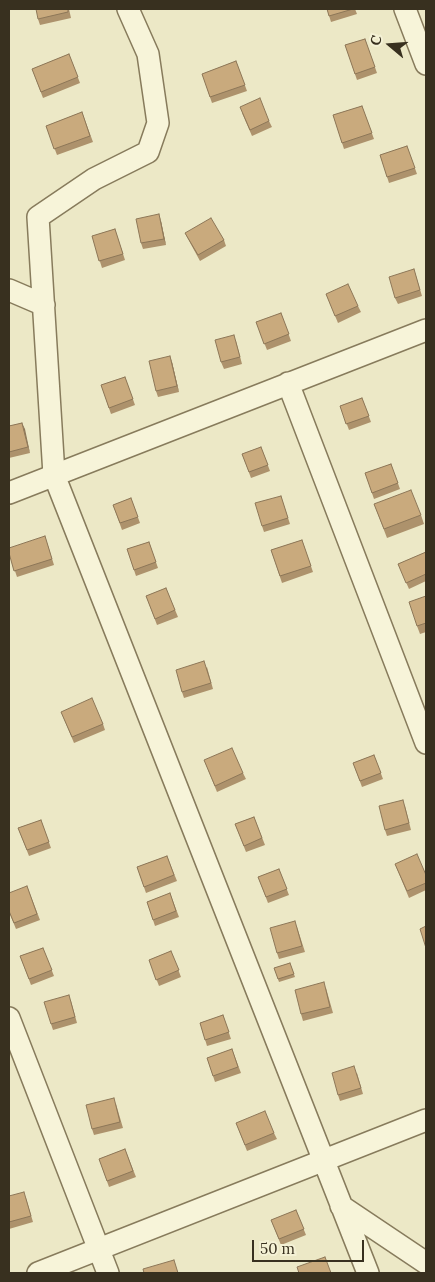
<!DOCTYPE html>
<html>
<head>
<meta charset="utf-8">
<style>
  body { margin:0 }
  #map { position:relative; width:435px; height:1282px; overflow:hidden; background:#ece8c6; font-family:Lora,serif }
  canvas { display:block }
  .frame { position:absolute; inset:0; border:10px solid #38301f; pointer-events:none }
  .north { position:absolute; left:365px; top:20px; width:50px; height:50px; -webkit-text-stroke:4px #f4f1d5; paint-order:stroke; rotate:288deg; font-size:14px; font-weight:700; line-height:20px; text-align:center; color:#38301f }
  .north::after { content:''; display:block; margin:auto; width:18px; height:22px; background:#38301f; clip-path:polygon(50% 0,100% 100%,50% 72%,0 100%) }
  .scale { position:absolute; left:252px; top:1240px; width:112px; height:22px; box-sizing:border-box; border:2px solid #38301f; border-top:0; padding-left:6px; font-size:15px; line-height:18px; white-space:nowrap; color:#38301f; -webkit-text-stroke:4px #f4f1d5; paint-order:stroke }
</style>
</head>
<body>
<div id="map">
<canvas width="435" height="1282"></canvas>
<div class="frame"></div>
<div class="north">С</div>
<div class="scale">50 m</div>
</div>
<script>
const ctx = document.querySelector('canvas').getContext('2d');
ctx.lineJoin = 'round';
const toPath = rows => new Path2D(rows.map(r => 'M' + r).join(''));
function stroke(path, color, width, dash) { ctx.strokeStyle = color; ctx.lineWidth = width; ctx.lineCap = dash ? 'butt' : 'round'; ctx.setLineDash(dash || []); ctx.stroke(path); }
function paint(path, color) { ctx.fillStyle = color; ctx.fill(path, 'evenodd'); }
const minor = toPath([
  [128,9,148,54,158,123,148,152,94,179,38,217,54,475,368,1273],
  [405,9,426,64],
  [9,290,44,305],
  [288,383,426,743],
  [9,493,426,330],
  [9,1018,108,1273],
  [341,1206,426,1263],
  [38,1273,426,1120]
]);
stroke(minor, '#877b5c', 24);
stroke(minor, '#f7f4d9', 21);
paint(toPath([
  [69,9,71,18,40,25,38,19],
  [327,9,355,9,357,14,331,22],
  [365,39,377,73,357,80,345,45],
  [69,54,80,83,43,98,32,69],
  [236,61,247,91,212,103,202,74],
  [362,106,374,139,344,149,333,115],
  [82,112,93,142,57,155,46,126],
  [242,113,269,121,272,127,252,136],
  [407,146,417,174,389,183,380,155],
  [161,221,166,245,143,249,141,243],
  [115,229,125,260,102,268,92,236],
  [185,233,224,240,226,246,200,261,188,239],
  [414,269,422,296,398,304,395,298],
  [326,294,358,306,361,312,338,323],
  [281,313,291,341,267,350,256,322],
  [236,341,242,364,224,369,221,362],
  [172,362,179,392,158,397,156,391],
  [125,377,135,405,111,414,101,385],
  [362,398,371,422,349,430,340,406],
  [22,423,30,453,9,458,9,426],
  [261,447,270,471,251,478,242,454],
  [391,464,400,489,374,499,365,473],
  [281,496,290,524,264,532,262,526],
  [131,498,140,523,122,530,113,505],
  [374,504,421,515,424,524,387,538],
  [45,536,54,565,17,577,9,553],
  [302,540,313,572,282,583,271,550],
  [149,542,158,568,136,576,127,549],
  [426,552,426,581,409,589,398,564],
  [166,588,178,617,157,625,146,596],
  [426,596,426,632,420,634,417,626],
  [207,667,213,689,184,698,182,692],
  [61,712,103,724,105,730,74,743],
  [374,755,383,779,362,787,353,763],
  [204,760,243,773,246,779,217,792],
  [405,806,411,830,387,836,385,830],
  [254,817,265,845,246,852,235,824],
  [41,820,51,848,29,856,18,828],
  [167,856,177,881,146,893,137,867],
  [395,864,426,875,426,890,409,898],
  [279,869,289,895,268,903,258,877],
  [27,886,40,920,16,929,9,912],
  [170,893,179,917,155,926,147,902],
  [297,927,305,952,279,959,277,953],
  [43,948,54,976,31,985,20,956],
  [171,951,181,977,159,986,149,960],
  [290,963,295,977,279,982,274,968],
  [326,988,333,1013,303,1021,301,1014],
  [71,1001,77,1023,53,1030,51,1024],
  [223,1015,231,1039,207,1046,200,1023],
  [232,1049,241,1073,215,1082,207,1058],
  [357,1073,363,1094,340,1101,338,1095],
  [116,1104,123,1128,94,1135,92,1129],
  [236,1123,274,1133,277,1139,247,1151],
  [125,1149,136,1177,109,1187,99,1159],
  [9,1196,26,1198,33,1222,9,1229],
  [296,1210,306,1235,281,1245,271,1220]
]), '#ad926c');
paint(toPath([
  [159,214,161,221,166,245,164,239],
  [170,356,172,362,179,392,177,386],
  [22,423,25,429,30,453,28,447]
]), '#8d7758');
const building = toPath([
  [36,9,68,9,68,12,38,19,36,9],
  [327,9,353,9,329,16,327,9],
  [365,39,375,67,355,74,345,45,365,39],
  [69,54,78,77,41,92,32,69,69,54],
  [236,61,245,85,210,97,202,74,236,61],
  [260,98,269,121,250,130,240,107,260,98],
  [362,106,372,133,342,143,333,115,362,106],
  [82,112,90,136,54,149,46,126,82,112],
  [407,146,415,168,387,177,380,155,407,146],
  [159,214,164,239,141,243,136,219,159,214],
  [211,218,224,240,198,255,185,233,211,218],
  [115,229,123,254,99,261,92,236,115,229],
  [414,269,420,290,395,298,389,277,414,269],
  [348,284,358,306,335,316,326,294,348,284],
  [281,313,289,334,264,344,256,322,281,313],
  [234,335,240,357,221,362,215,340,234,335],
  [170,356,177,386,156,391,149,361,170,356],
  [125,377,133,399,109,408,101,385,125,377],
  [362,398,369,416,346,424,340,406,362,398],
  [22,423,28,447,9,452,9,426,22,423],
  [261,447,268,465,249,472,242,454,261,447],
  [391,464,398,483,372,493,365,473,391,464],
  [411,490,421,515,384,529,374,504,411,490],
  [281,496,288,518,262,526,255,503,281,496],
  [131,498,138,517,120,523,113,505,131,498],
  [45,536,52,559,14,571,9,553,9,548,45,536],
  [302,540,311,566,280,576,271,550,302,540],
  [149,542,156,562,134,570,127,549,149,542],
  [426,552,426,574,406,583,398,564,426,552],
  [166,588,175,610,155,619,146,596,166,588],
  [426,596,426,623,417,626,409,602,426,596],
  [204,661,211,683,182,692,176,670,204,661],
  [92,698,103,724,72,737,61,712,92,698],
  [232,748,243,773,215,786,204,760,232,748],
  [374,755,381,773,360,781,353,763,374,755],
  [403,800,409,823,385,830,379,806,403,800],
  [254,817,262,838,244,846,235,824,254,817],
  [41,820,49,842,27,850,18,828,41,820],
  [417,854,426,875,426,883,407,891,395,864,417,854],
  [167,856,174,875,144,887,137,867,167,856],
  [279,869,287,889,266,897,258,877,279,869],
  [27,886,37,914,14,923,9,911,9,893,27,886],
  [170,893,176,911,153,920,147,902,170,893],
  [295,921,302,946,277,953,270,928,295,921],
  [426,926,426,948,420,929,426,926],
  [43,948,52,970,29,979,20,956,43,948],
  [171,951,179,970,156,980,149,960,171,951],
  [290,963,294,974,278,979,274,968,290,963],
  [324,982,330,1007,301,1014,295,990,324,982],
  [69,995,75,1017,51,1024,44,1002,69,995],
  [223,1015,229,1032,205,1040,200,1023,223,1015],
  [232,1049,238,1067,213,1076,207,1058,232,1049],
  [354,1066,361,1088,338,1095,332,1073,354,1066],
  [114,1098,120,1122,92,1129,86,1105,114,1098],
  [265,1111,274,1133,245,1145,236,1123,265,1111],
  [125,1149,133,1171,107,1181,99,1159,125,1149],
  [24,1192,31,1216,9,1222,9,1196,24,1192],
  [296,1210,304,1229,279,1239,271,1220,296,1210],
  [325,1257,331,1273,299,1273,297,1267,325,1257],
  [174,1260,178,1273,144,1273,143,1269,174,1260]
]);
paint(building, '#c9aa7d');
stroke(building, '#8d7758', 1);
</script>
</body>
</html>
